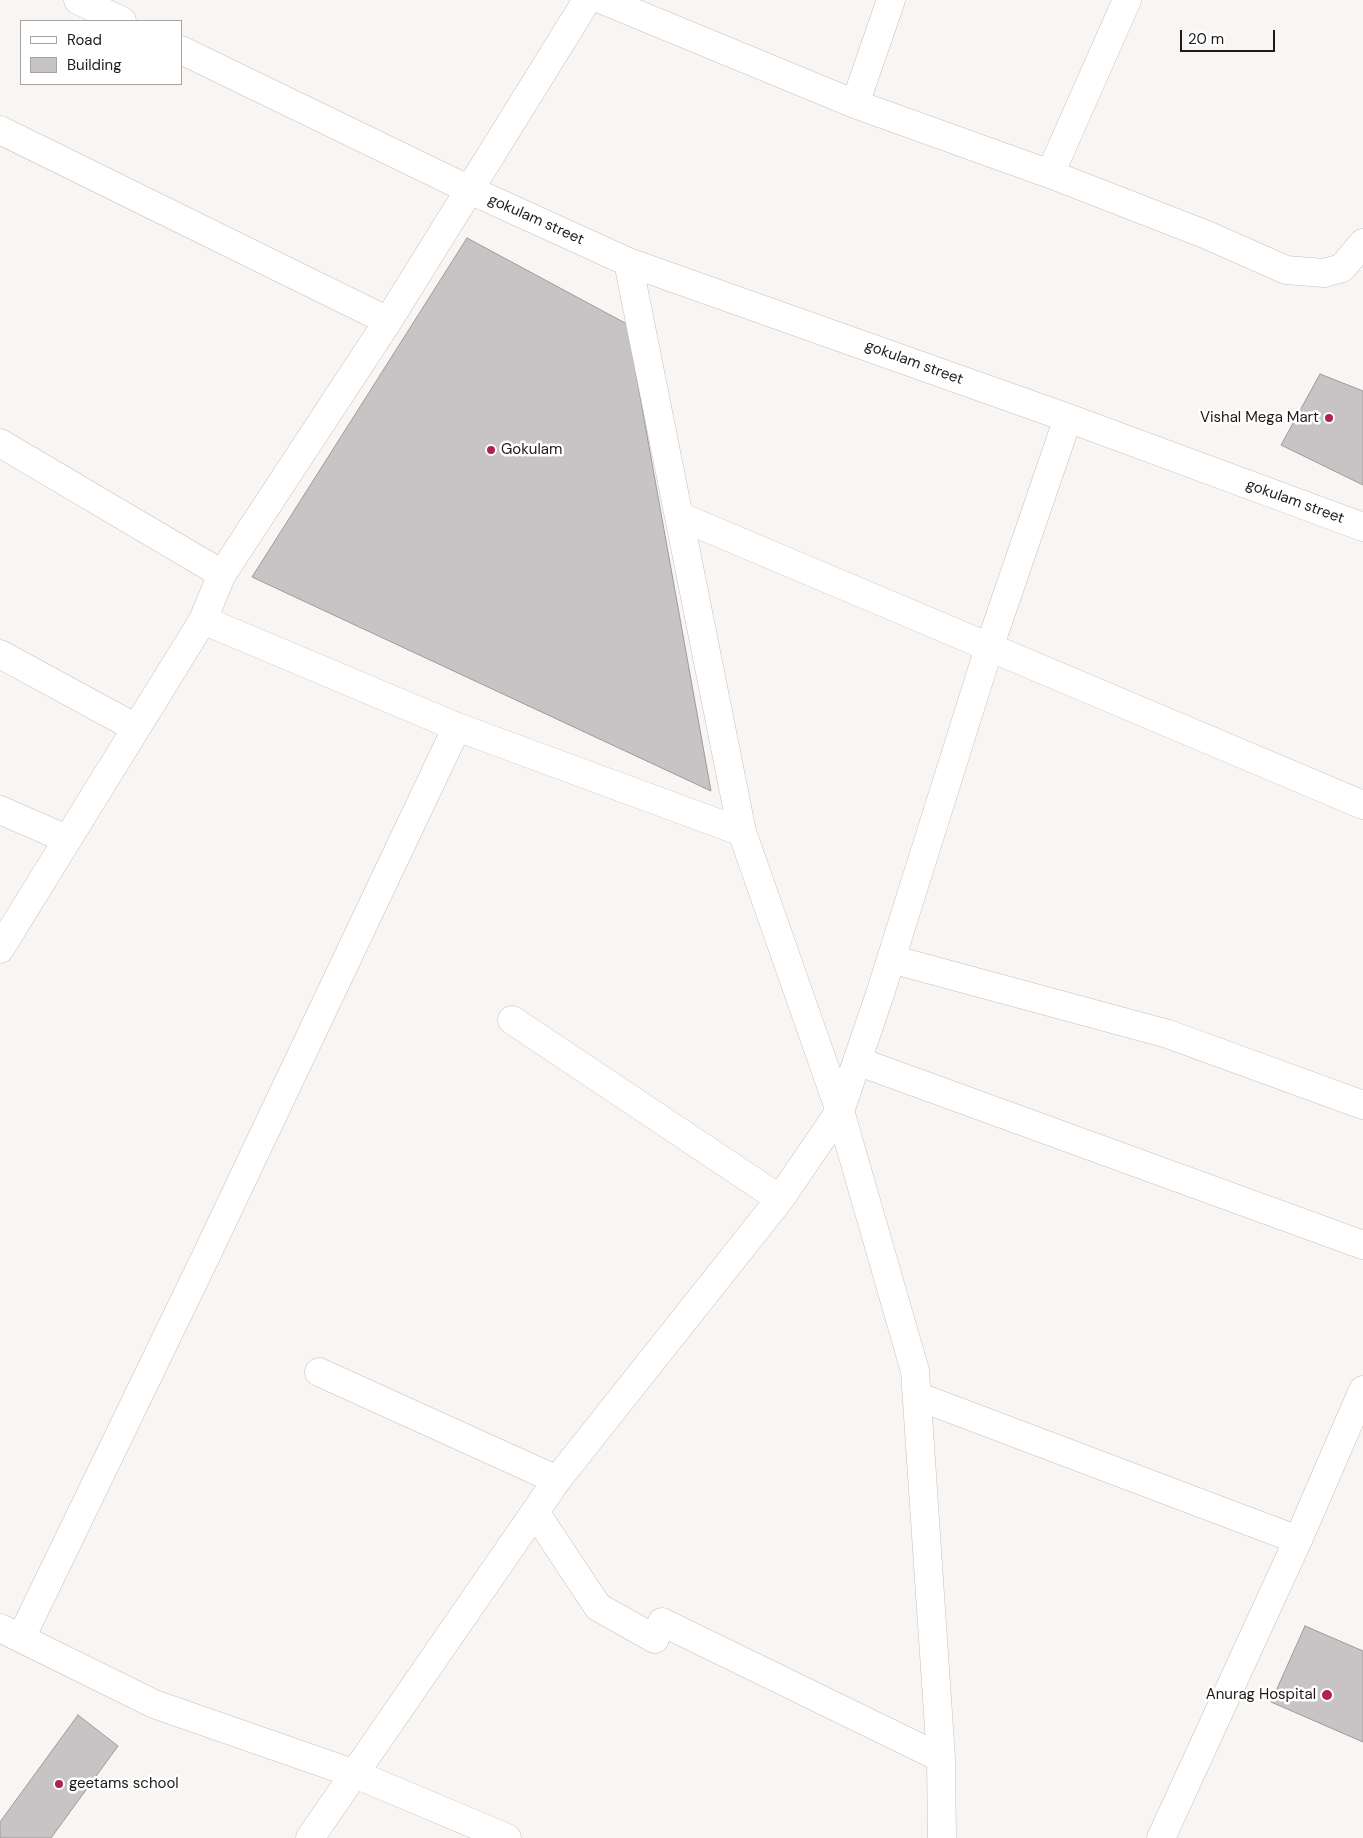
<!DOCTYPE html>
<html>
<head>
<meta charset="utf-8">
<style>
  body { margin:0 }
  #map { position:relative; width:1363px; height:1838px; overflow:hidden; background:#f9f5f2; font-family:"DM Sans",sans-serif }
  canvas { display:block }
  .legend { position:absolute; left:20px; top:20px; width:162px; height:65px; box-sizing:border-box; background:#fff; border:1px solid #a5a4a4; margin:0; padding:6px 9px; list-style:none; font-size:15px; color:#1d1c1b }
  .legend li { display:flex; align-items:center; gap:10px; height:25px }
  .legend b { width:25px; border:1px solid #a5a4a4 }
  .scale { position:absolute; left:1180px; top:30px; width:95px; height:22px; box-sizing:border-box; border:2px solid #1d1c1b; border-top:0; padding-left:6px; font-size:15px; line-height:18px; white-space:nowrap; color:#1d1c1b; -webkit-text-stroke:4px #fff; paint-order:stroke }
</style>
</head>
<body>
<div id="map">
<canvas width="1363" height="1838"></canvas>
<ul class="legend">
<li><b style="height:6px;background:#fff"></b>Road</li>
<li><b style="height:14px;background:#c8c4c6"></b>Building</li>
</ul>
<div class="scale">20 m</div>
</div>
<script>
const ctx = document.querySelector('canvas').getContext('2d');
ctx.lineJoin = 'round';
function paint(path, color) { ctx.fillStyle = color; ctx.fill(path, 'evenodd'); }
const toPath = rows => new Path2D(rows.map(r => 'M' + r).join(''));
function stroke(path, color, width, dash) { ctx.strokeStyle = color; ctx.lineWidth = width; ctx.lineCap = dash ? 'butt' : 'round'; ctx.setLineDash(dash || []); ctx.stroke(path); }
function write(font, color, halo, rows, align = 'center') {
  ctx.font = font + ' "DM Sans",sans-serif'; ctx.lineWidth = 5; ctx.setLineDash([]); ctx.textBaseline = 'middle'; ctx.strokeStyle = halo; ctx.fillStyle = color; for (const [text, x, y, turn = 0] of rows) {
    ctx.save(); ctx.translate(x, y); ctx.rotate((+turn || 0) * Math.PI / 180); ctx.textAlign = isNaN(turn) ? turn : align; if (halo) ctx.strokeText(text, 0, 0); ctx.fillText(text, 0, 0); ctx.restore();
  }
}
const building = toPath([
  [467,238,627,324,711,791,252,577,467,238],
  [1320,374,1363,391,1363,485,1281,445,1320,374],
  [1305,1626,1363,1651,1363,1742,1271,1702,1305,1626],
  [78,1715,118,1746,51,1838,0,1838,0,1822,78,1715]
]);
paint(building, '#c8c4c6');
stroke(building, '#9e9a9c', 1);
const minor = toPath([
  [78,0,122,21],
  [603,0,855,104,1050,174,1207,235,1286,270,1324,273,1342,268,1363,243],
  [181,50,470,190,628,262,1068,418,1363,527],
  [855,104,891,0],
  [0,130,388,321],
  [1050,174,1127,0],
  [628,262,742,832,840,1111,915,1371,941,1758,942,1838],
  [0,443,222,574],
  [679,516,1363,805],
  [203,620,457,727],
  [0,654,136,728],
  [0,810,67,839],
  [0,949,203,620,222,574,388,321,587,0],
  [891,959,1168,1034,1363,1105],
  [512,1020,780,1199],
  [857,1061,1363,1245],
  [319,1372,557,1480],
  [917,1396,1298,1540],
  [535,1512,598,1607,655,1639],
  [662,1622,941,1758],
  [0,1628,154,1704,355,1774,507,1838],
  [21,1638,206,1256,457,727,742,832],
  [310,1838,557,1480,780,1199,840,1111,880,994,989,648,1068,418],
  [1161,1838,1298,1540,1363,1390]
]);
stroke(minor, '#c4c0be', 29);
stroke(minor, '#fff', 28);
for (const [x, y, r, color] of [
  [1329,418,5,"#b02157"],
  [491,450,5,"#b02157"],
  [1327,1695,6,"#b02157"],
  [59,1784,5,"#b02157"]
]) { const dot = new Path2D(); dot.arc(x, y, r, 0, 2 * Math.PI); ctx.fillStyle = color; ctx.fill(dot); stroke(dot, '#fff', 2); }
write('15px', '#1d1c1b', '#fff', [
  ["gokulam street",536,220,24],
  ["gokulam street",914,363,20],
  ["gokulam street",1295,502,20]
]);
write('15px', '#1d1c1b', '#fff', [
  ["Vishal Mega Mart",1319,418],
  ["Gokulam",501,450,"left"],
  ["Anurag Hospital",1316,1695],
  ["geetams school",69,1784,"left"]
], 'right');
</script>
</body>
</html>
